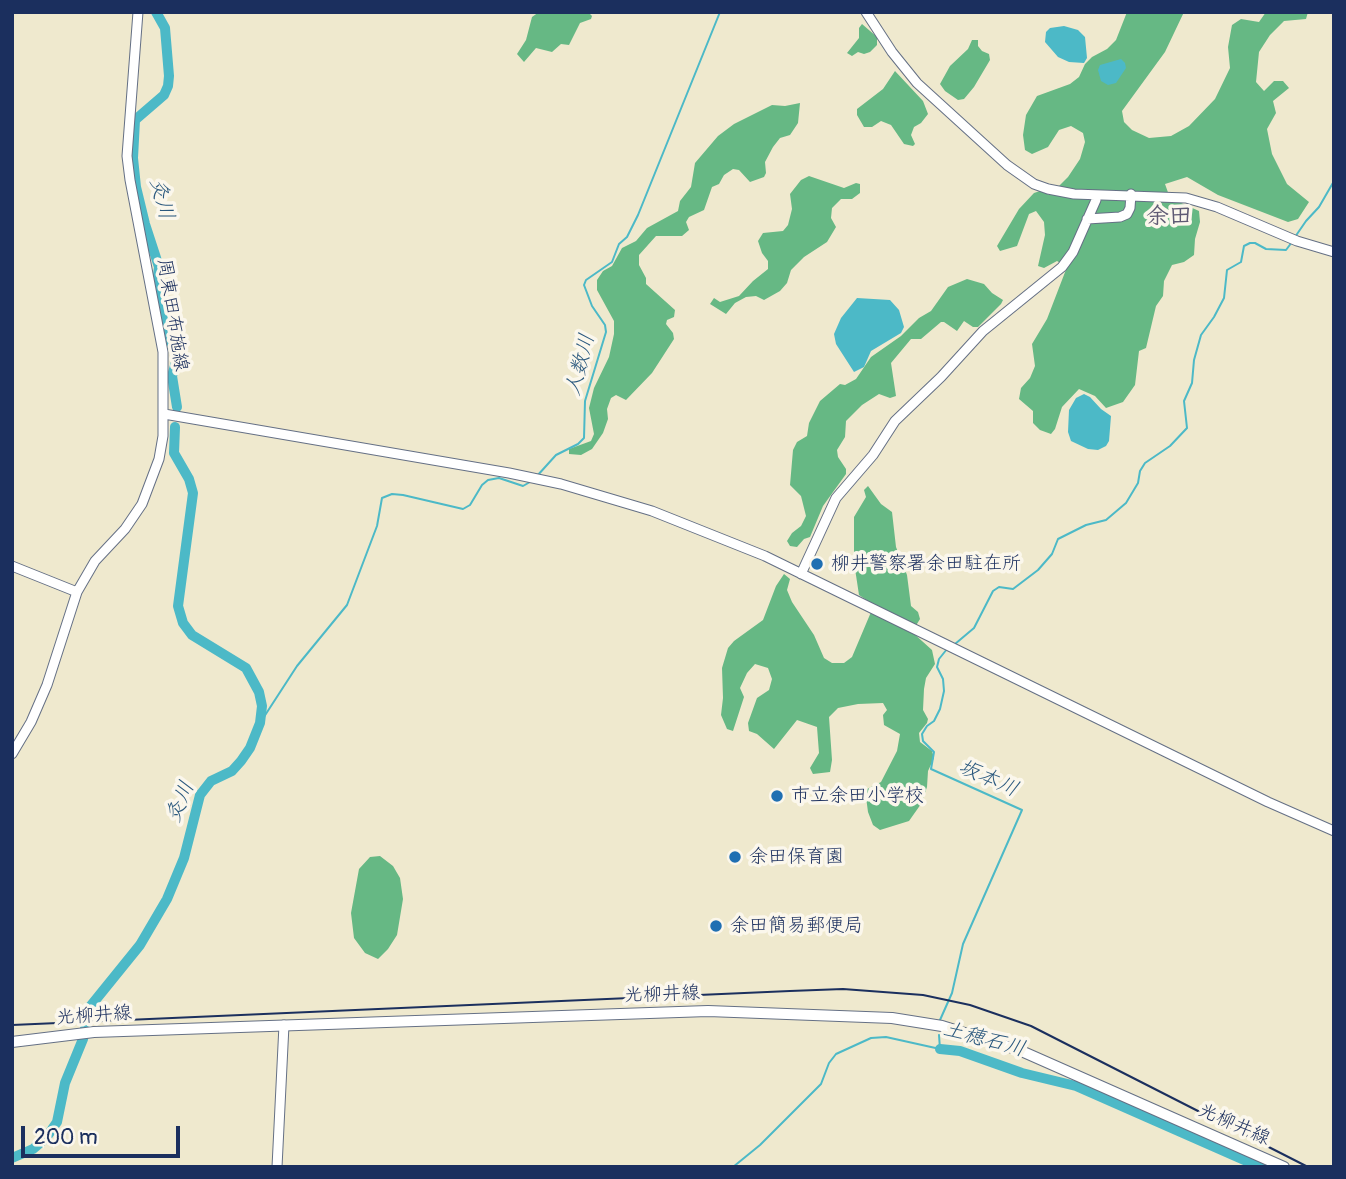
<!DOCTYPE html>
<html>
<head>
<meta charset="utf-8">
<style>
  body { margin:0 }
  #map { position:relative; width:1346px; height:1179px; overflow:hidden; background:#efe9ce; font-family:Pangolin,sans-serif }
  canvas { display:block }
  .frame { position:absolute; inset:0; border:14px solid #1b2f5e; pointer-events:none }
  .scale { position:absolute; left:21px; top:1126px; width:159px; height:32px; box-sizing:border-box; border:4px solid #1b2f5e; border-top:0; padding-left:9px; font-size:21px; line-height:24px; white-space:nowrap; color:#1b2f5e; -webkit-text-stroke:5px #fbf7ec; paint-order:stroke }
</style>
</head>
<body>
<div id="map">
<canvas width="1346" height="1179"></canvas>
<div class="frame"></div>
<div class="scale">200 m</div>
</div>
<script>
const ctx = document.querySelector('canvas').getContext('2d');
ctx.lineJoin = 'round';
function paint(path, color) { ctx.fillStyle = color; ctx.fill(path, 'evenodd'); }
const toPath = rows => new Path2D(rows.map(r => 'M' + r).join(''));
function stroke(path, color, width, dash) { ctx.strokeStyle = color; ctx.lineWidth = width; ctx.lineCap = dash ? 'butt' : 'round'; ctx.setLineDash(dash || []); ctx.stroke(path); }
function write(font, color, halo, rows, align = 'center') {
  ctx.font = font + ' Pangolin,"Klee One",sans-serif'; ctx.lineWidth = 7; ctx.setLineDash([]); ctx.textBaseline = 'middle'; ctx.strokeStyle = halo; ctx.fillStyle = color; for (const [text, x, y, turn = 0] of rows) {
    ctx.save(); ctx.translate(x, y); ctx.rotate((+turn || 0) * Math.PI / 180); ctx.textAlign = isNaN(turn) ? turn : align; if (halo) ctx.strokeText(text, 0, 0); ctx.fillText(text, 0, 0); ctx.restore();
  }
}
paint(toPath([
  [539,12,588,12,592,16,591,19,580,23,569,45,561,44,552,52,536,48,524,62,517,54,526,40,532,17],
  [1127,12,1184,12,1165,52,1122,111,1124,122,1132,130,1149,138,1171,136,1189,126,1215,99,1230,68,1228,47,1232,25,1241,19,1259,22,1266,12,1308,12,1306,19,1284,21,1270,35,1259,52,1256,82,1264,91,1274,81,1283,81,1289,88,1273,101,1276,113,1267,129,1272,154,1287,184,1309,202,1298,219,1288,222,1218,195,1187,177,1165,184,1170,198,1199,211,1200,222,1195,239,1194,255,1184,262,1172,265,1164,281,1163,296,1156,306,1146,348,1139,351,1135,385,1123,402,1106,408,1095,396,1079,389,1062,407,1055,429,1051,434,1040,430,1033,423,1033,411,1019,399,1021,388,1030,378,1035,366,1032,344,1047,319,1067,267,1057,261,1044,268,1038,266,1045,235,1044,222,1036,211,1029,214,1017,246,1000,251,997,246,1019,209,1034,193,1040,191,1050,195,1068,177,1080,159,1085,142,1083,133,1071,126,1059,130,1048,147,1032,154,1025,150,1023,135,1026,115,1037,96,1070,84,1079,77,1085,64,1092,57,1107,49,1116,40],
  [862,24,877,37,877,45,870,52,864,54,858,52,852,56,847,53,859,38,859,28],
  [972,40,978,40,978,46,982,51,989,54,990,60,974,87,964,99,958,100,945,91,940,84,950,66,968,49],
  [895,71,923,101,928,114,921,123,914,127,911,135,915,144,913,146,904,144,891,125,881,121,872,127,864,127,857,115,857,109,883,89],
  [800,103,798,123,790,135,780,138,773,147,765,162,766,173,764,177,750,182,739,170,733,169,724,175,719,184,712,187,704,210,689,217,686,222,689,230,682,236,656,236,639,255,639,265,646,278,646,284,675,310,674,317,667,320,666,324,673,333,674,339,652,373,626,400,616,395,611,398,607,409,608,419,603,433,592,449,581,455,569,454,569,449,591,441,594,434,589,408,594,388,609,357,614,334,614,321,597,290,597,280,603,271,612,266,622,248,636,241,647,228,678,211,680,201,691,187,695,163,718,136,734,124,772,105,785,106],
  [809,176,844,188,856,183,860,184,860,193,852,199,841,199,832,208,831,218,836,227,827,242,804,257,791,270,787,283,780,291,764,300,756,296,746,297,735,303,726,314,710,304,714,298,720,302,739,296,753,281,768,269,768,261,762,253,758,241,763,233,783,231,788,225,792,209,790,194,801,180],
  [967,279,984,284,992,293,1003,300,1001,304,978,327,973,327,964,321,957,331,944,322,941,322,921,339,911,339,891,363,896,396,890,398,879,394,862,405,846,421,845,437,837,450,838,457,846,469,846,474,823,506,810,537,804,539,797,547,790,546,787,541,792,533,801,526,806,516,801,496,790,485,793,450,797,442,807,436,809,423,820,401,840,384,845,385,856,379,871,357,901,336,919,318,931,311,948,287],
  [868,486,881,504,892,512,896,547,907,575,911,606,918,612,920,619,912,632,932,650,935,664,926,678,924,689,923,710,928,719,927,723,919,733,920,742,932,751,934,758,928,771,927,787,921,804,909,821,880,830,873,825,868,812,866,797,867,789,881,782,897,751,900,734,884,725,883,715,887,710,883,703,858,704,838,708,829,717,832,760,830,772,813,774,810,768,819,753,817,727,797,720,774,749,757,734,749,731,748,723,757,698,769,690,772,679,768,668,755,664,747,673,740,688,744,697,733,731,727,729,721,715,723,698,722,668,728,648,734,641,763,620,776,586,784,574,790,579,787,590,792,602,814,635,824,658,832,663,844,663,852,657,874,605,859,595,854,562,854,517,866,497,864,490],
  [380,856,393,866,400,878,403,899,397,935,388,949,378,959,365,953,354,938,351,913,359,869,370,857]
]), '#66b884');
paint(toPath([
  [1064,26,1078,30,1085,37,1087,58,1084,63,1069,62,1058,57,1045,42,1046,32,1050,28],
  [1121,59,1125,63,1126,68,1116,83,1108,85,1101,81,1098,70,1100,65],
  [857,298,890,300,899,310,904,327,901,333,871,351,864,367,854,372,836,344,834,334,841,318],
  [1084,394,1090,397,1101,409,1111,416,1109,441,1106,446,1098,450,1088,449,1071,441,1068,432,1069,410,1076,398]
]), '#4cb9c7');
stroke(toPath([
  [1295,237,1306,221,1319,207,1334,181],
  [537,476,556,455,578,444,584,438,585,401,606,332,605,325,592,306,584,285,586,280,612,262,619,244,627,237,638,215,720,12],
  [955,644,974,628,993,591,999,587,1013,589,1038,570,1052,554,1058,539,1086,525,1106,520,1126,503,1138,483,1140,471,1145,463,1170,446,1187,428,1184,401,1192,383,1194,360,1201,335,1214,317,1224,298,1227,270,1241,262,1244,246,1250,243,1255,243,1266,249,1286,250,1292,242],
  [260,723,297,666,347,605,377,526,382,498,392,494,403,495,463,509,470,505,482,485,488,480,499,478,523,486,530,482],
  [940,1020,952,993,963,944,1022,810,931,769,934,752,923,741,922,734,927,726,934,721,940,709,944,691,943,679,937,667,939,659,947,649],
  [733,1167,760,1145,821,1084,829,1063,836,1054,871,1038,886,1037,940,1049,939,1035]
]), '#4cb9c7', 2);
stroke(toPath([
  [156,12,165,28,169,76,168,86,164,95,135,120,133,158,136,187,145,224,159,267,157,283,160,308,177,359,172,376,177,407],
  [940,1049,960,1051,1022,1073,1076,1086,1260,1167],
  [12,1158,33,1149,46,1138,57,1122,65,1083,83,1039,89,1008,140,945,167,899,184,858,200,795,211,781,232,771,241,761,250,748,260,723,262,706,259,692,246,668,192,635,183,623,178,606,193,493,189,479,174,453,175,427]
]), '#4cb9c7', 10);
const secondary = toPath([
  [866,12,892,52,917,83,1007,165,1034,184,1048,189,1074,194,1186,198,1217,207,1297,241,1334,252],
  [1087,219,1120,217,1127,214,1130,208,1131,194],
  [164,414,509,473,561,484,652,511,765,556,1268,802,1334,831],
  [12,566,77,592],
  [801,574,836,498,873,455,895,421,941,377,983,331,1062,267,1073,252,1096,200],
  [12,754,31,722,47,685,77,592,95,561,125,529,142,504,159,459,163,436,163,352,130,180,127,156,138,12],
  [277,1167,284,1025]
]);
const primary = toPath([
  [12,1042,94,1032,708,1011,892,1018,942,1026,1019,1050,1284,1167]
]);
stroke(secondary, '#657085', 11);
stroke(primary, '#657085', 12);
stroke(secondary, '#fff', 9);
stroke(primary, '#fff', 10);
stroke(toPath([
  [12,1025,790,991,843,989,923,995,970,1005,1031,1026,1308,1167]
]), '#1b2f5e', 2);
for (const [x, y, r, color] of [
  [817,564,7,"#1f6fb2"],
  [777,796,7,"#1f6fb2"],
  [735,857,7,"#1f6fb2"],
  [716,926,7,"#1f6fb2"]
]) { const dot = new Path2D(); dot.arc(x, y, r, 0, 2 * Math.PI); ctx.fillStyle = color; ctx.fill(dot); stroke(dot, '#fbf7ec', 2.5); }
write('19px', '#1b2f5e', '#fbf7ec', [
  ["周東田布施線",172,315,81],
  ["光柳井線",662,995,-2],
  ["光柳井線",94,1016,-4],
  ["光柳井線",1234,1125,24]
]);
write('19px', '#1b2f5e', '#fbf7ec', [
  ["柳井警察署余田駐在所",831,564],
  ["市立余田小学校",791,796],
  ["余田保育園",749,857],
  ["余田簡易郵便局",730,926]
], 'left');
write('italic 21px', '#2a587e', '#fbf7ec', [
  ["灸川",161,199,76],
  ["人数川",581,365,-76],
  ["坂本川",988,779,24],
  ["灸川",181,802,-67],
  ["土穂石川",984,1040,15]
]);
write('bold 23px', '#5f5a74', '#fbf7ec', [
  ["余田",1169,217]
]);
</script>
</body>
</html>
